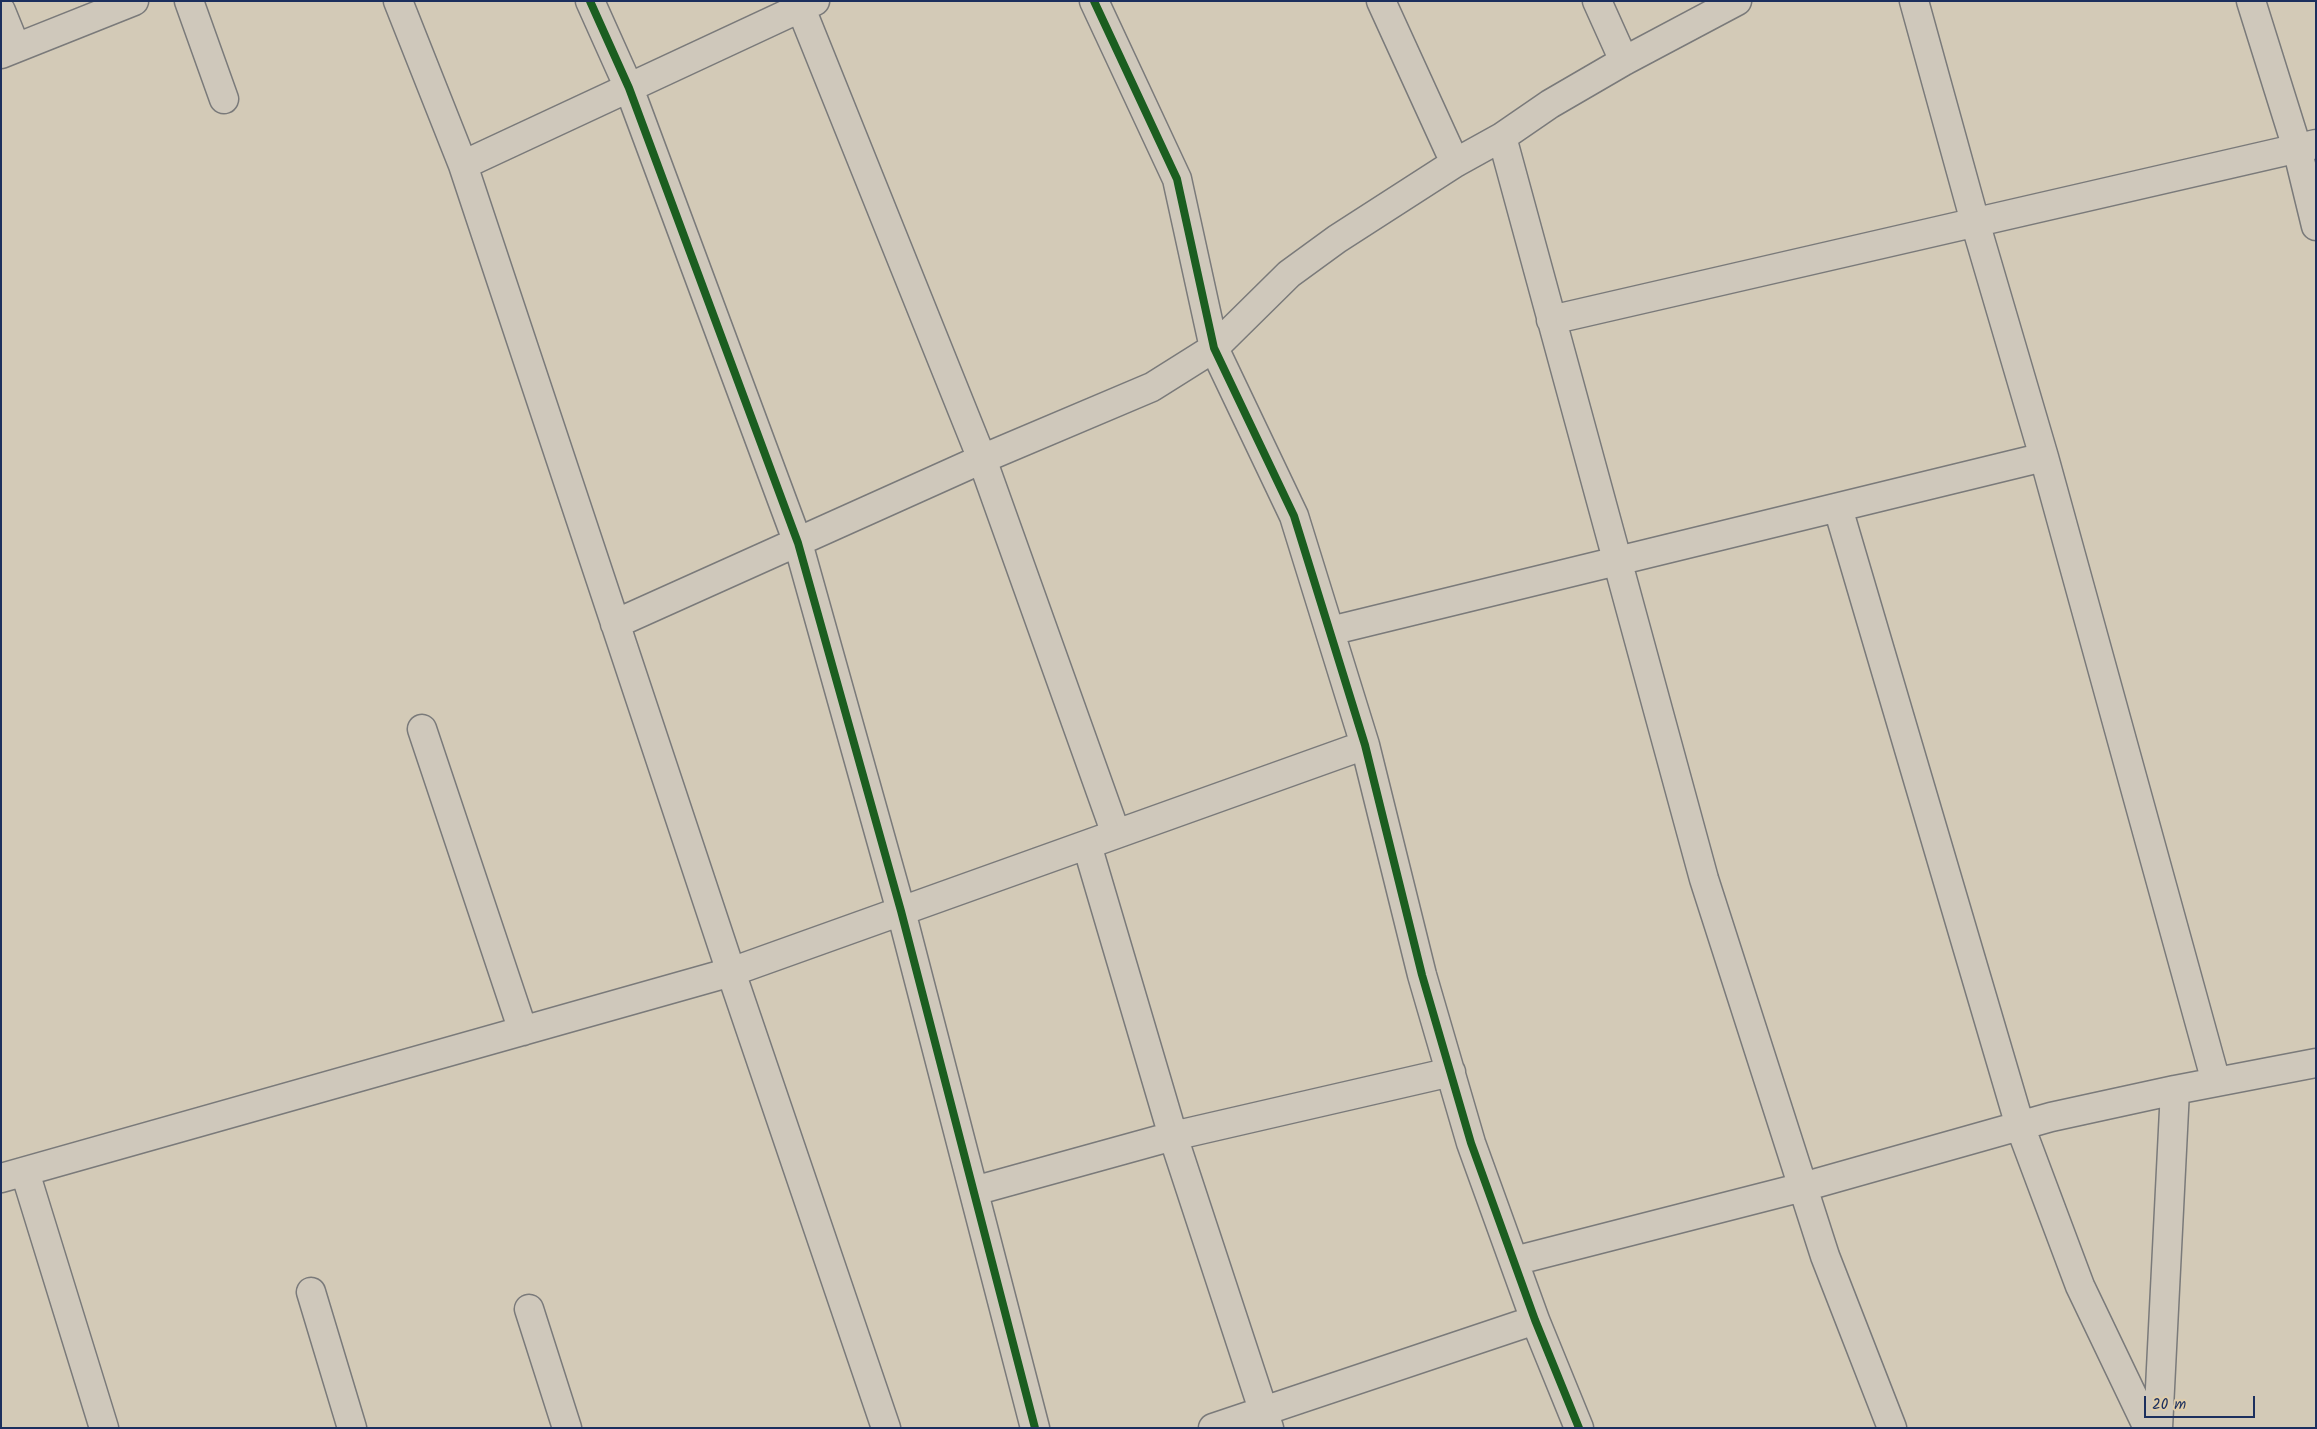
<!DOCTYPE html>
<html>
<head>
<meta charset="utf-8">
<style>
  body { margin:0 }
  #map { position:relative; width:2317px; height:1429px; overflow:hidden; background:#d3cab7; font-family:Kalam,sans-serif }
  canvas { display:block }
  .frame { position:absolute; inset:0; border:2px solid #1b2f5e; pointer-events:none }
  .scale { position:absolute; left:2144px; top:1396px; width:111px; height:22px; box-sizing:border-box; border:2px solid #1b2f5e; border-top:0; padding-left:6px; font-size:15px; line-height:18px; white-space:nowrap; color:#1b2f5e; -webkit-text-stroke:4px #dfcdab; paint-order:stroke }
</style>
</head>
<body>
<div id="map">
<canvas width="2317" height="1429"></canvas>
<div class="frame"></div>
<div class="scale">20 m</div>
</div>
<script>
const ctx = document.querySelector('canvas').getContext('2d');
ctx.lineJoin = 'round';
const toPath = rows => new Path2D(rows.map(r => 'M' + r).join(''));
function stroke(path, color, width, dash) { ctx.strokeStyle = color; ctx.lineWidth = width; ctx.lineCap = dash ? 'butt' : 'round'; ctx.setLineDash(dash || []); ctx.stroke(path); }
const minor = toPath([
  [189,1,224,99],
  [398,1,463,165,815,1],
  [590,1,629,88,798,543,901,911,1035,1428],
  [798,1,982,459,1116,834],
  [1094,1,1177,179,1214,348,1294,516,1365,745,1422,975,1471,1143,1535,1320,1579,1428],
  [1381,1,1455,163],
  [1597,1,1624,61],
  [1914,1,1975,222,2044,457,2216,1082],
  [2251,1,2297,148,2316,226],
  [1,11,16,48],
  [1,54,134,1],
  [1502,137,1704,879,1825,1256,1892,1428],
  [463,165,731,972,886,1428],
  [1551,320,2316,144],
  [1838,508,2020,1126,2080,1286,2148,1428],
  [615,624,982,459,1152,387,1214,348,1289,274,1337,239,1455,163,1502,137,1550,104,1624,61,1737,1],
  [1330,631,2044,457],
  [422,729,523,1031],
  [1087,845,1173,1136,1269,1428],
  [25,1172,104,1428],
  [1,1178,731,972,1365,745],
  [974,1191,1173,1136,1451,1072],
  [1514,1261,1803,1187,2051,1117,2175,1090,2316,1063],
  [311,1292,352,1428],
  [529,1309,567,1428],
  [1213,1428,1535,1320],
  [2158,1428,2175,1090]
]);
stroke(minor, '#7a7a7a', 31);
stroke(minor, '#cfc8bb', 28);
stroke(toPath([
  [590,1,629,88,798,543,901,911,1035,1428],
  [1094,1,1177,179,1214,348,1294,516,1365,745,1422,975,1471,1143,1535,1320,1579,1428]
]), '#1b5e20', 8);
</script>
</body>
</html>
